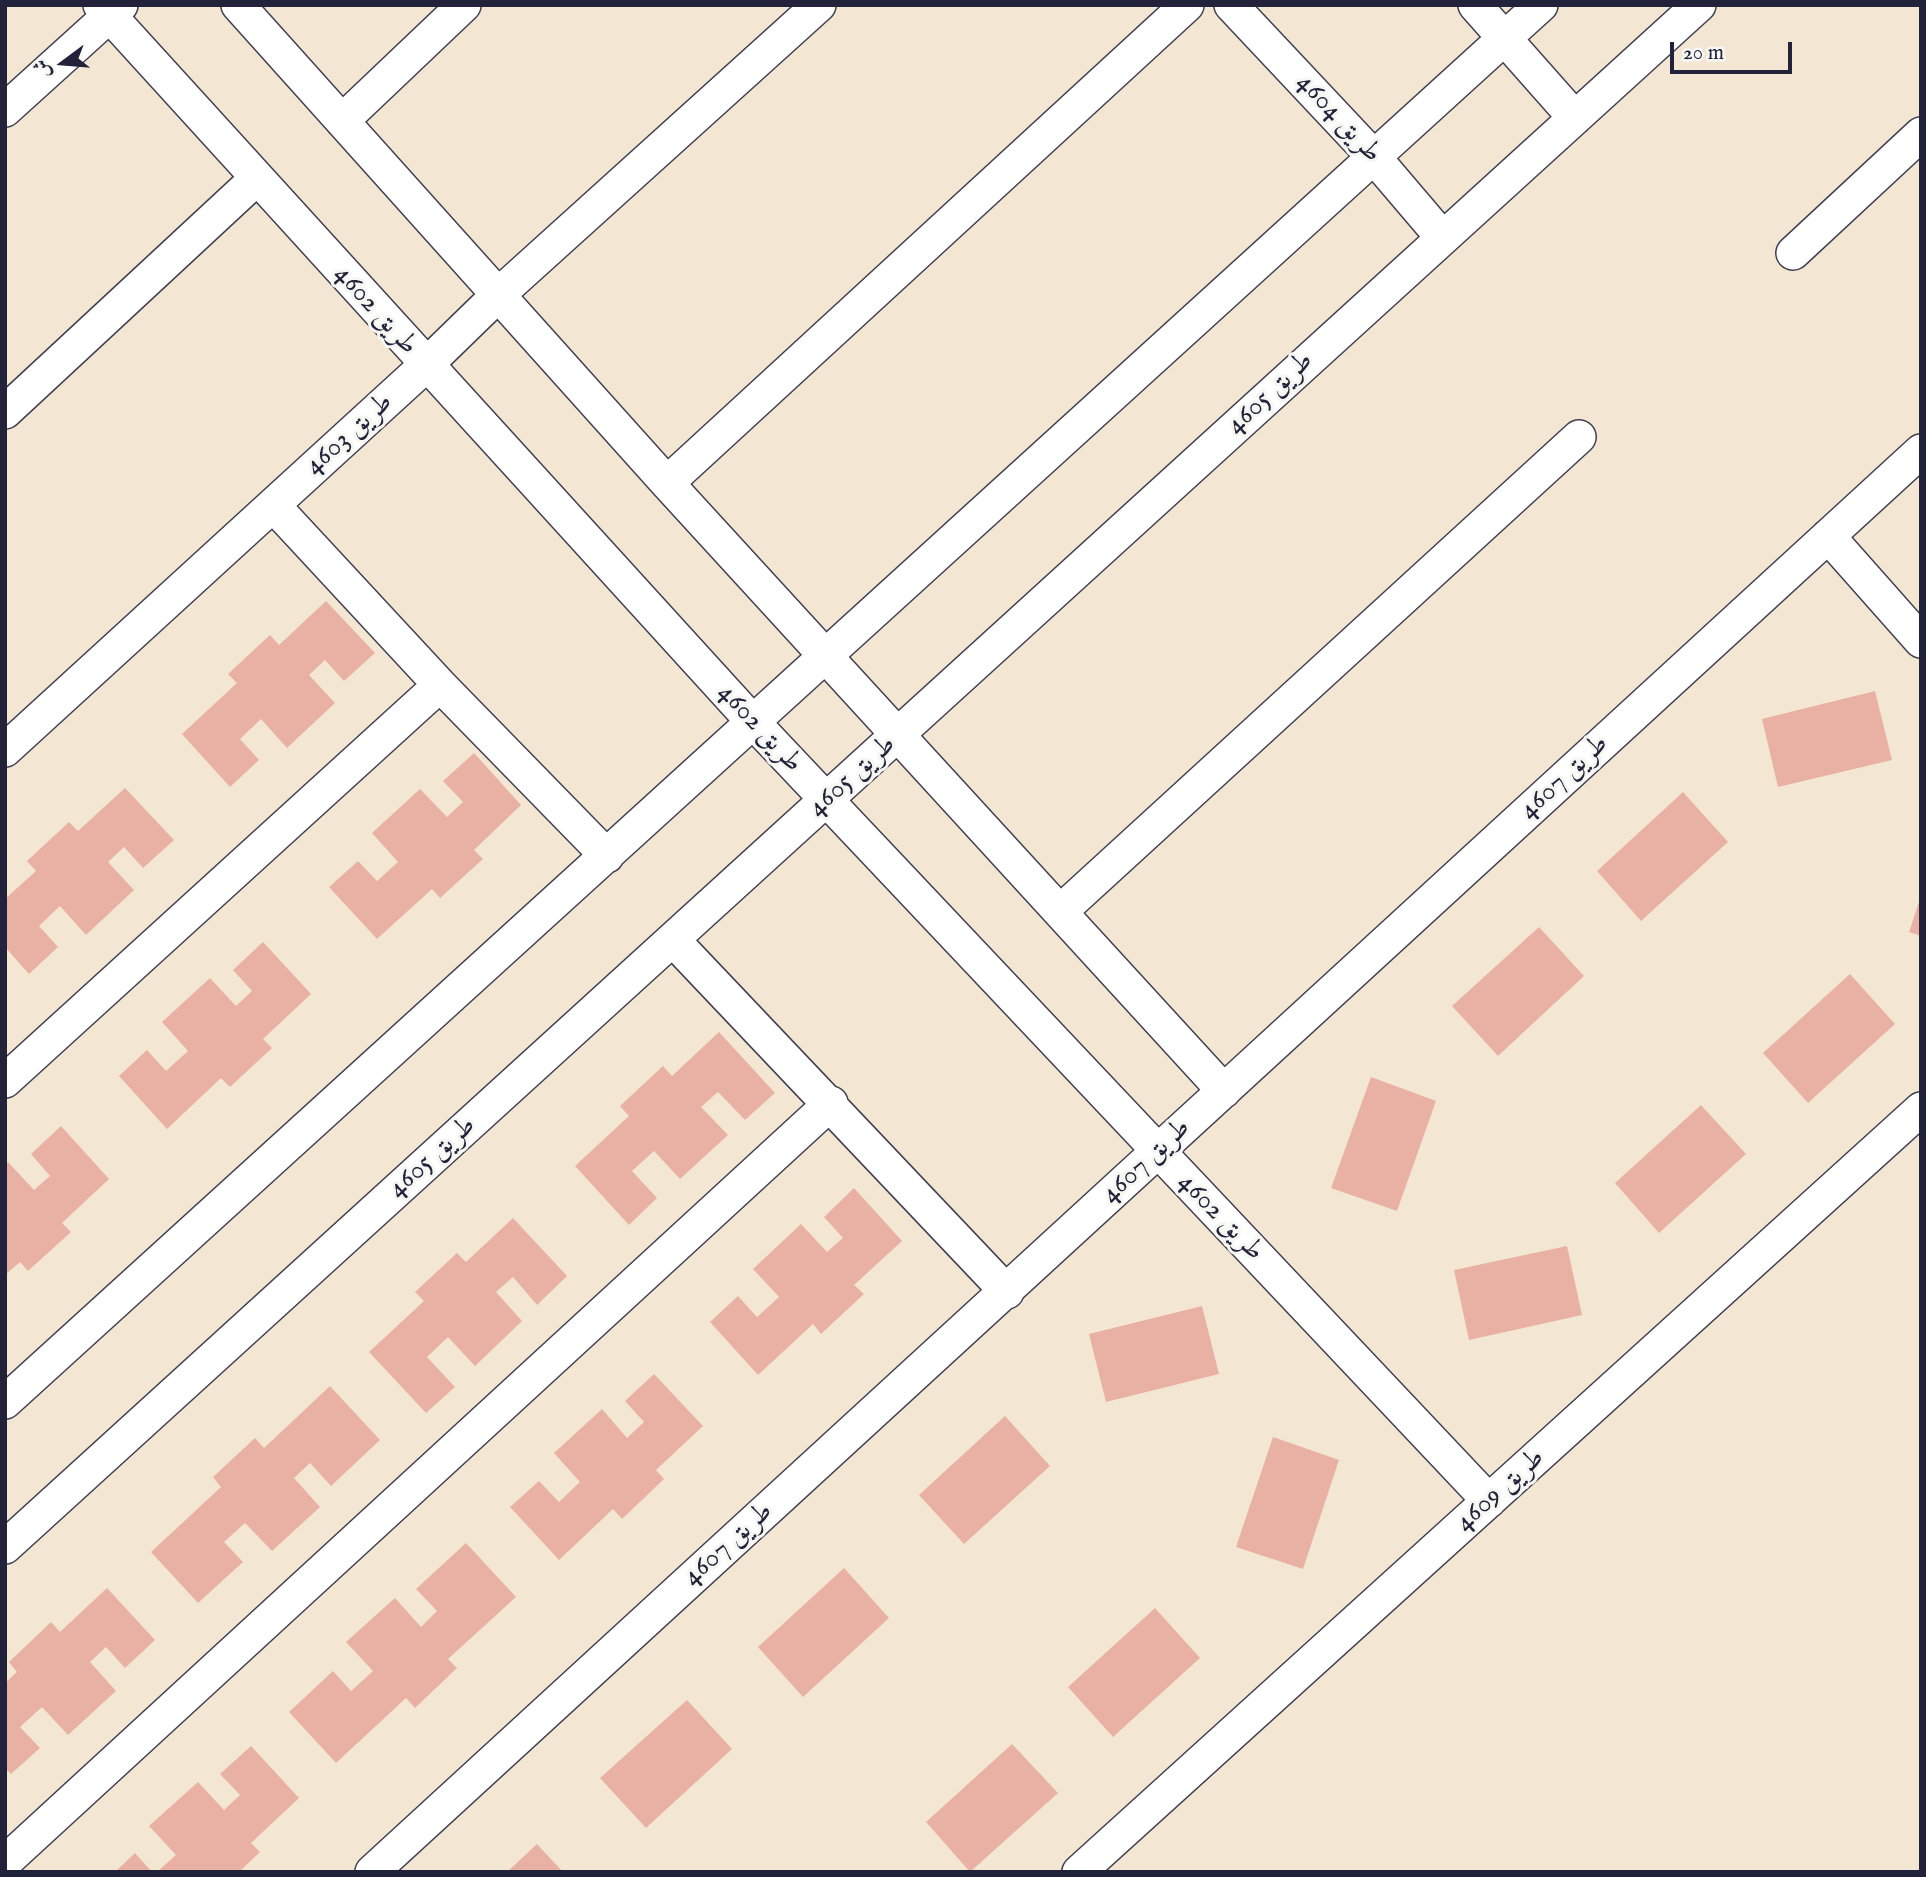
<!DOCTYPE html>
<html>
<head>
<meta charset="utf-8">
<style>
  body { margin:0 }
  #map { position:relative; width:1926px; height:1877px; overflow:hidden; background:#f3e7d3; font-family:"IM FELL English",Amiri,serif }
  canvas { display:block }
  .frame { position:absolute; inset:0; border:7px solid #22223b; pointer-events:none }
  .north { position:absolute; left:28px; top:28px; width:70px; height:70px; -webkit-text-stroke:5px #f6f6f2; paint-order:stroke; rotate:254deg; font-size:19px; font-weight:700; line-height:28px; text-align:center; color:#22223b }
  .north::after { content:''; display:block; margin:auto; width:24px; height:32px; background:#22223b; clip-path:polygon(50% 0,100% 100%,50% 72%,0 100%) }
  .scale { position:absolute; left:1670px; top:42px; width:122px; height:32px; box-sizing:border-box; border:4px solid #22223b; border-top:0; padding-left:9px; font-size:21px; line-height:24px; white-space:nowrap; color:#22223b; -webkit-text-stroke:5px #f6f6f2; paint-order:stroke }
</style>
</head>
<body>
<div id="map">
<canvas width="1926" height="1877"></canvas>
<div class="frame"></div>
<div class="north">ش</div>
<div class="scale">20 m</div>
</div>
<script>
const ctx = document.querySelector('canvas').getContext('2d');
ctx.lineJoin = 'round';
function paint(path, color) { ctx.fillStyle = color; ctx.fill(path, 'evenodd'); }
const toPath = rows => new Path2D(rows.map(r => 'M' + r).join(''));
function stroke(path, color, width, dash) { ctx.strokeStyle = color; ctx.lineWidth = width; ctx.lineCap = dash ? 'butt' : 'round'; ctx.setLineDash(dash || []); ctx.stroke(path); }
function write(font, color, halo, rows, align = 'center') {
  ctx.font = font + ' "IM FELL English",Amiri,serif'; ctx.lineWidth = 6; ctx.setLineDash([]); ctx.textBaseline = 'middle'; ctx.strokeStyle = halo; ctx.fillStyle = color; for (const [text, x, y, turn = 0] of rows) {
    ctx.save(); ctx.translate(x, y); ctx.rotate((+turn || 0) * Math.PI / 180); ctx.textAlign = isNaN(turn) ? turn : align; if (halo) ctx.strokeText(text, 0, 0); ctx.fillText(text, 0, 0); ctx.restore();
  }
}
paint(toPath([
  [326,601,375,653,344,681,325,660,309,675,335,703,287,748,261,719,240,739,259,760,230,787,182,734,237,683,228,674,270,635,279,645],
  [1875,691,1892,760,1778,787,1762,719],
  [474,753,521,805,474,850,483,859,440,898,432,889,377,939,329,887,358,861,377,881,398,862,372,833,420,789,447,817,463,802,443,781],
  [125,788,174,840,143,868,124,847,108,862,134,890,86,935,60,906,39,926,58,947,29,974,5,947,5,899,36,871,27,861,69,822,78,831],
  [1683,792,1728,842,1641,921,1597,871],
  [1920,899,1921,899,1921,936,1909,932],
  [1539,927,1584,976,1498,1056,1452,1006],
  [263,942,311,994,263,1039,272,1048,230,1087,221,1078,167,1129,119,1076,147,1050,166,1071,188,1051,162,1022,210,978,236,1006,252,991,233,970],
  [1850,974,1895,1024,1808,1103,1763,1053],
  [719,1032,775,1093,745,1120,718,1092,701,1107,728,1135,680,1179,654,1151,632,1171,657,1198,629,1225,575,1166,629,1116,620,1106,663,1066,672,1076],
  [1371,1077,1436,1101,1397,1211,1331,1188],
  [1701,1105,1746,1154,1659,1233,1615,1183],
  [61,1126,109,1179,62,1223,71,1232,28,1271,20,1262,5,1275,5,1165,8,1162,34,1190,50,1176,31,1154],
  [854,1188,902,1241,854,1285,864,1294,821,1334,813,1324,758,1375,710,1322,738,1296,757,1317,779,1297,753,1269,801,1224,827,1252,843,1238,824,1217],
  [513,1218,567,1276,537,1305,513,1277,496,1292,522,1321,475,1366,448,1337,427,1357,455,1387,426,1413,369,1352,424,1301,415,1292,457,1253,466,1262],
  [1567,1246,1582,1315,1469,1340,1454,1270],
  [1202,1306,1219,1374,1106,1402,1089,1334],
  [654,1374,703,1426,656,1470,664,1479,622,1519,613,1509,559,1560,510,1507,539,1481,559,1502,580,1482,554,1453,602,1409,627,1438,644,1422,625,1401],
  [330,1386,380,1440,331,1486,310,1463,294,1478,320,1507,272,1551,245,1523,224,1542,243,1562,198,1603,151,1552,221,1487,213,1477,255,1438,264,1448],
  [1005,1416,1050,1466,964,1544,919,1495],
  [1273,1437,1339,1460,1303,1569,1236,1547],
  [466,1543,516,1597,448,1659,457,1668,415,1708,406,1698,336,1763,289,1712,333,1671,351,1691,373,1671,346,1642,395,1598,421,1627,437,1611,416,1589],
  [844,1568,889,1618,803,1697,758,1647],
  [107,1588,155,1640,125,1668,106,1647,90,1662,116,1691,68,1735,42,1707,20,1727,40,1748,11,1774,5,1768,5,1683,17,1672,9,1662,51,1622,60,1632],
  [1155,1608,1200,1658,1113,1737,1068,1687],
  [687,1700,732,1749,646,1828,600,1778],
  [1012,1744,1058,1793,970,1872,926,1822],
  [251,1746,299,1798,251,1843,260,1852,239,1872,157,1872,176,1855,149,1826,198,1782,224,1810,240,1795,220,1774],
  [537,1844,563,1872,507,1872],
  [135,1853,152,1872,115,1872]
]), '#e9b1a4');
const minor = toPath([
  [100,5,753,722,1489,1501],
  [238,5,667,483,1224,1091],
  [1231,5,1373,156,1442,237],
  [1475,5,1575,118],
  [5,110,121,5],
  [342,121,464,5],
  [1793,253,1921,134],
  [5,412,256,179],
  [667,483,1187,5],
  [273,505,440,685,607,856],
  [1828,536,1921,641],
  [5,750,425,366,498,295,819,5],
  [1061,911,1579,437],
  [673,940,1007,1292],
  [5,1081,440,685],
  [5,1402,1541,5],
  [5,1547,1699,5],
  [5,1862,831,1103],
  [372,1872,1921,451],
  [1079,1872,1921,1109]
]);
stroke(minor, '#414052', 36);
stroke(minor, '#fff', 33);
write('28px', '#22223b', '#f6f6f2', [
  ["طريق 4604",1338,119,47],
  ["طريق 4602",375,311,48],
  ["طريق 4605",1271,394,-43],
  ["طريق 4603",350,435,-42],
  ["طريق 4602",759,729,47],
  ["طريق 4605",853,777,-42],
  ["طريق 4607",1565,778,-43],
  ["طريق 4605",433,1158,-42],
  ["طريق 4607",1147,1162,-43],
  ["طريق 4602",1220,1218,46],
  ["طريق 4609",1501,1491,-42],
  ["طريق 4607",729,1545,-42]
]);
</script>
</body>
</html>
